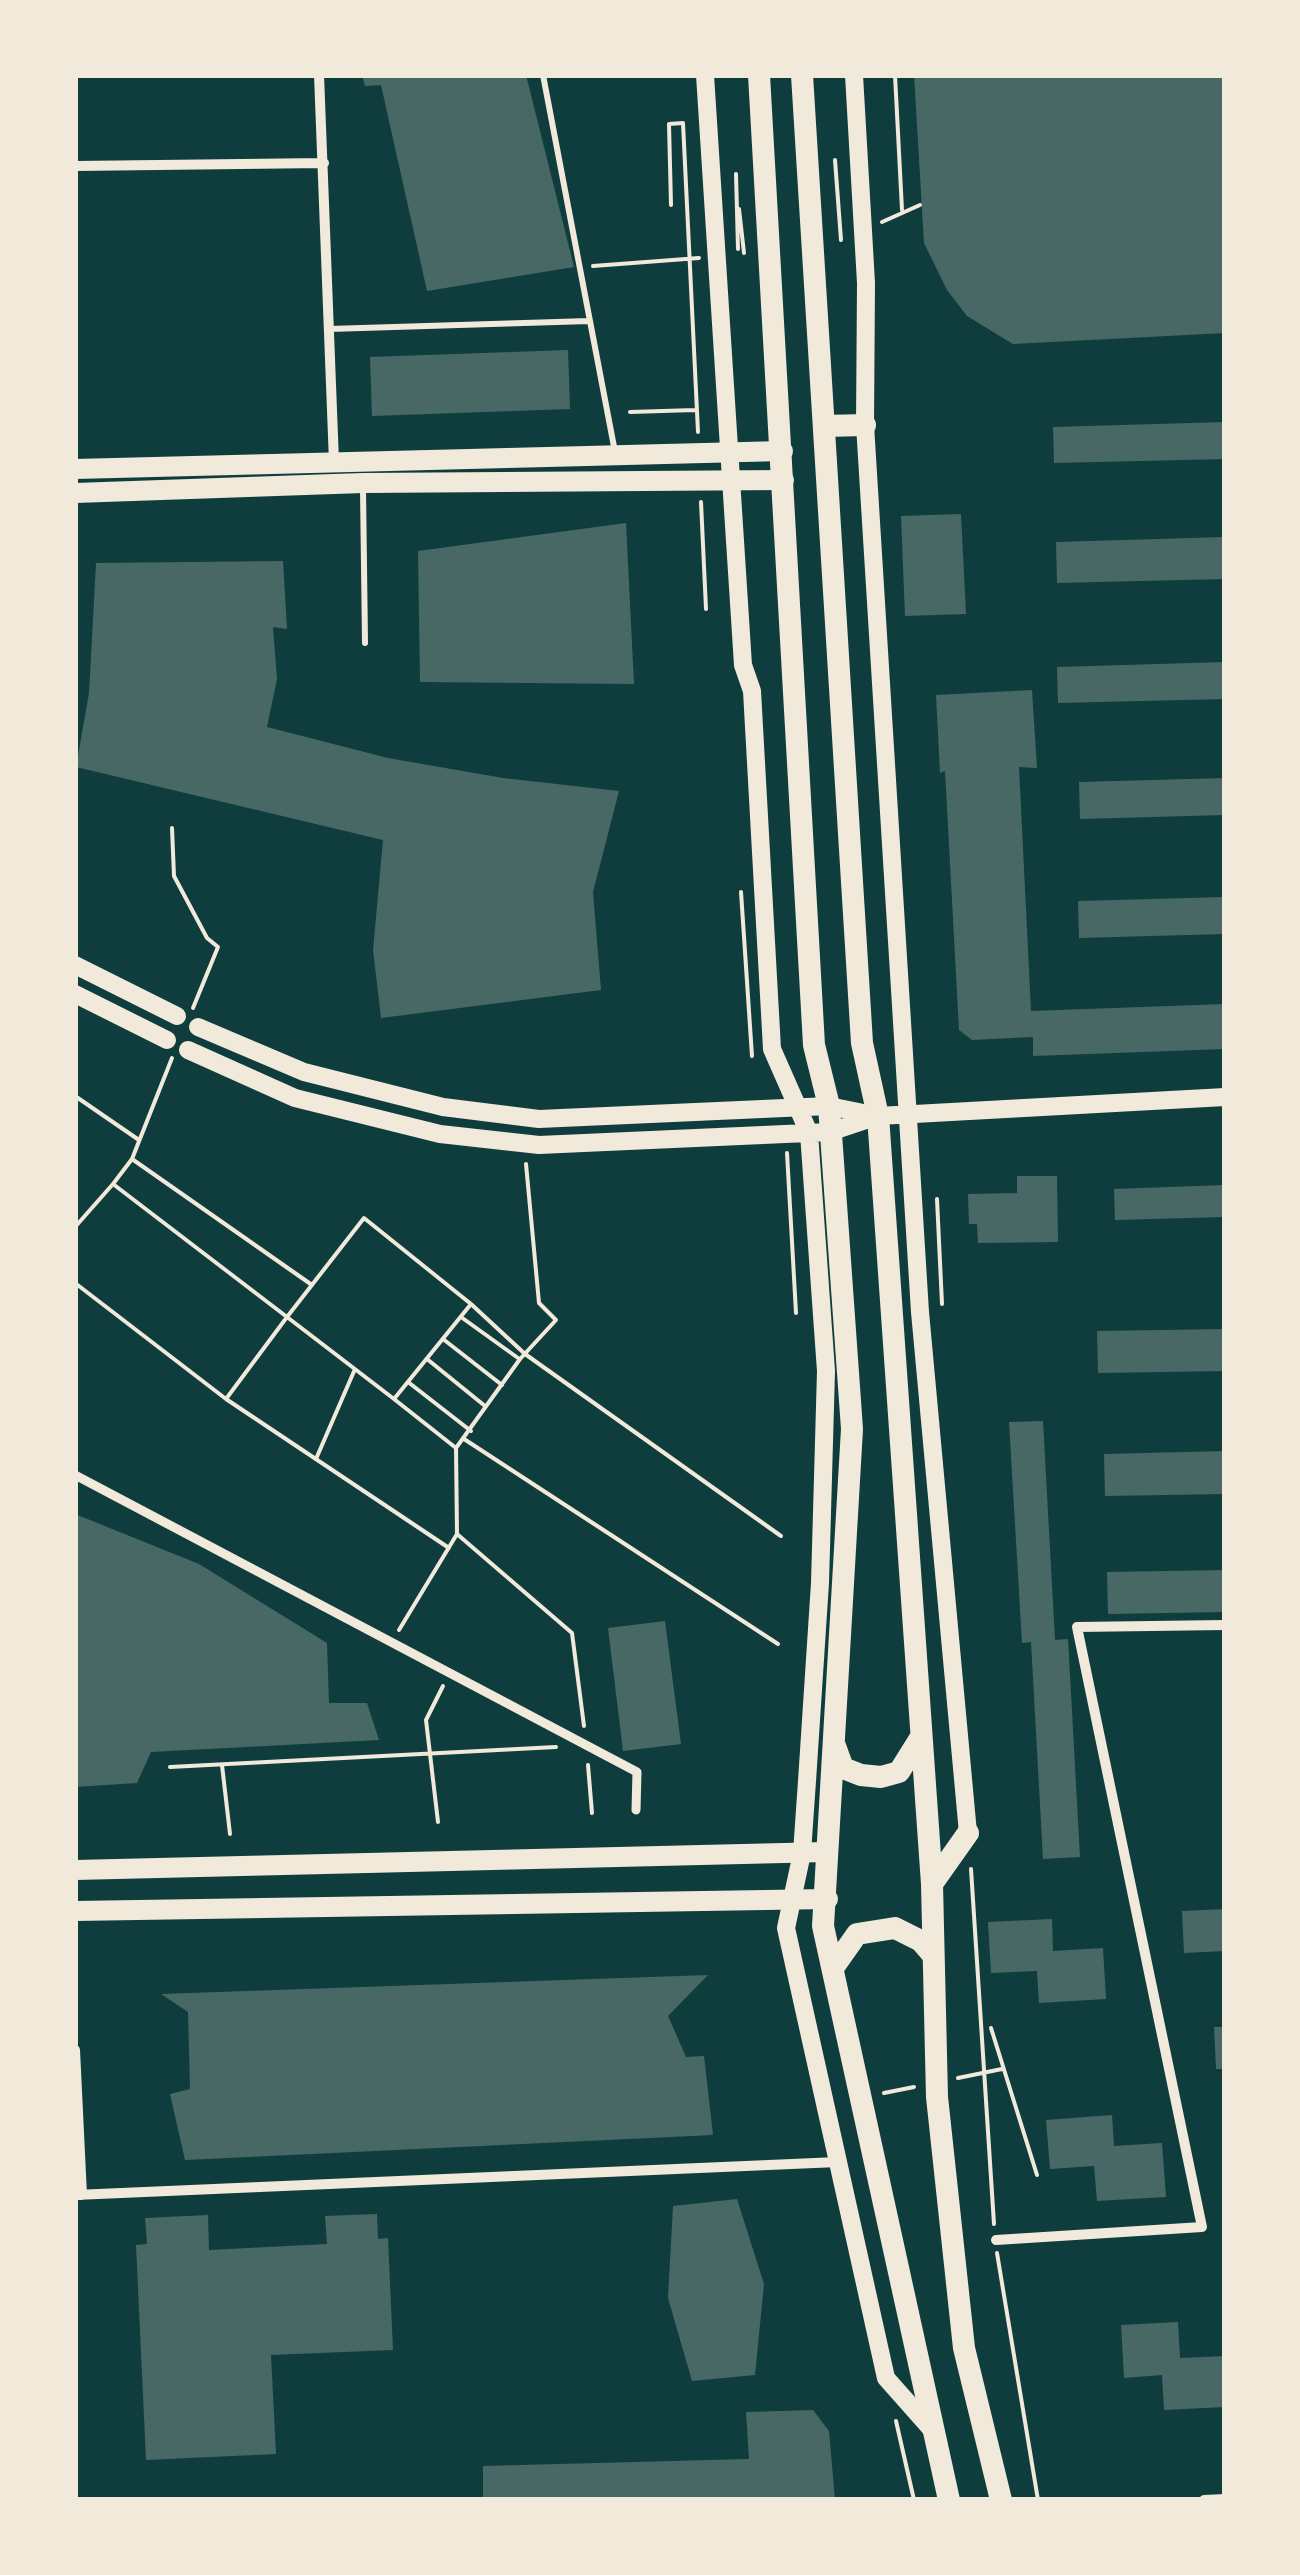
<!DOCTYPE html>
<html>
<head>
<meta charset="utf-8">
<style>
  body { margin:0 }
  #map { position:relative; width:1300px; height:2575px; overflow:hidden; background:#0f3d3e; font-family:Poppins,sans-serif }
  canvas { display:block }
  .frame { position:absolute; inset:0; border:78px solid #f1e9da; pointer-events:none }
</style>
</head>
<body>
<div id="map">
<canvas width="1300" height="2575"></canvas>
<div class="frame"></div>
</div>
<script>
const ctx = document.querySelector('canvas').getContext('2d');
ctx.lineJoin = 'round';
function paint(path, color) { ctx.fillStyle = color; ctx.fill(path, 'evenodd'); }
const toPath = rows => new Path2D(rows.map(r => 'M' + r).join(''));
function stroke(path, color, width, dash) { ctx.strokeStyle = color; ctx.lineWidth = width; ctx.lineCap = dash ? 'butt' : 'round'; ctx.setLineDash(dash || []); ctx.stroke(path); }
paint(toPath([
  [362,75,526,75,574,267,427,291,381,85,365,86],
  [914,75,1225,75,1225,333,1013,344,967,316,947,290,924,243],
  [568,350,570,409,372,416,370,357],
  [1225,422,1225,459,1054,463,1053,427],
  [961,514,966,614,905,616,901,516],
  [626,523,634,684,420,682,418,551],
  [1225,537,1225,579,1057,583,1056,542],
  [283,561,287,629,273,627,277,679,267,727,388,758,503,778,619,791,593,892,601,990,381,1018,373,950,383,840,76,767,89,693,96,563],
  [1225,662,1225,699,1058,703,1057,667],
  [1032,690,1037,768,1019,767,1031,1011,1225,1004,1225,1049,1033,1056,1033,1037,972,1040,959,1030,945,771,940,773,936,695],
  [1225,778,1225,815,1080,819,1079,782],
  [1225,897,1225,934,1079,938,1078,901],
  [1017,1176,1057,1176,1058,1242,978,1243,977,1224,969,1224,968,1194,1017,1193],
  [1225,1185,1225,1217,1115,1220,1114,1189],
  [1225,1329,1225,1371,1098,1373,1097,1331],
  [1043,1421,1055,1640,1068,1639,1080,1857,1043,1859,1031,1642,1022,1643,1009,1422],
  [1225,1451,1225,1494,1105,1496,1104,1454],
  [75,1514,199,1564,327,1643,329,1703,367,1703,379,1740,151,1752,137,1783,75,1787],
  [1225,1570,1225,1612,1108,1614,1107,1572],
  [665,1621,681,1744,623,1751,608,1628],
  [1225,1909,1225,1951,1184,1953,1182,1911],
  [1052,1919,1053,1951,1103,1948,1106,1999,1039,2003,1037,1971,991,1973,988,1922],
  [708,1975,668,2016,686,2057,704,2056,713,2135,185,2160,170,2094,190,2089,188,2012,161,1994],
  [1214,2027,1225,2027,1225,2069,1216,2069],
  [1112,2115,1114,2146,1162,2143,1166,2197,1097,2201,1094,2166,1050,2169,1046,2120],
  [737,2199,764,2284,755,2375,692,2381,668,2298,673,2206],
  [377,2214,378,2239,388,2238,393,2350,271,2355,276,2454,146,2460,136,2245,147,2244,145,2218,208,2215,209,2250,327,2244,325,2216],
  [1178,2322,1180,2358,1225,2356,1225,2407,1164,2410,1162,2375,1124,2378,1121,2325],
  [813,2410,829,2431,835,2500,483,2500,483,2466,749,2459,746,2412]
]), '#486865');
stroke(toPath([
  [895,75,902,210],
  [835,160,841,240],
  [736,174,738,249],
  [671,205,669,124,683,123,698,432],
  [739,209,744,253],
  [882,222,920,205],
  [593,266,699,258],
  [630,412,695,410],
  [701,502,706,609],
  [172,828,174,876,207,938,218,947,193,1008],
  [741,892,752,1056],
  [75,1096,139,1140],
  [787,1153,796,1313],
  [132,1159,312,1285],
  [113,1184,132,1159,172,1058],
  [937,1199,942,1304],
  [75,1227,113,1184,287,1317,394,1399,471,1304,364,1218,287,1317,226,1399],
  [75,1283,226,1399,449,1548],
  [471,1304,525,1354,781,1536],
  [461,1317,518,1358],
  [443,1339,502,1385],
  [427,1359,485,1406],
  [408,1382,471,1431],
  [394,1399,456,1448],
  [464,1439,778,1644],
  [316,1459,355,1369],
  [457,1534,572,1633,584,1726],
  [399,1630,457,1534,456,1448,520,1359,556,1320,539,1303,526,1164],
  [222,1765,230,1834],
  [588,1765,592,1813],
  [170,1767,556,1747],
  [438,1822,426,1720,443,1686],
  [971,1869,994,2224],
  [991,2028,1037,2175],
  [958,2078,1002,2069],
  [884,2093,914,2087],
  [997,2253,1038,2500],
  [896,2421,914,2500]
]), '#f1e9da', 4);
stroke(toPath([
  [543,75,615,452],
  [329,329,589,321],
  [363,489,365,643]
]), '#f1e9da', 6);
stroke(toPath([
  [75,1475,637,1772,636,1810]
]), '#f1e9da', 9);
stroke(toPath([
  [319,75,334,462],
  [75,166,324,163],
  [75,2050,82,2195],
  [75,2195,838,2162],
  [996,2240,1202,2227,1077,1627,1225,1625],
  [1204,2500,1225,2499]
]), '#f1e9da', 10);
stroke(toPath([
  [705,75,743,665,752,691,772,1049,809,1133,826,1371,820,1583,807,1781,802,1853,786,1928,886,2378,933,2431],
  [854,75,866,283,865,425,920,1312,968,1833],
  [75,965,177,1016],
  [75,994,167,1040],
  [198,1027,304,1072,443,1107,539,1119,829,1106,878,1116,1225,1097],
  [188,1050,295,1098,440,1134,539,1145,830,1132,878,1116]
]), '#f1e9da', 18);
stroke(toPath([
  [75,469,783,451],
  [75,493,363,483,784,480],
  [75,1870,826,1852],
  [75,1911,828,1899]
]), '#f1e9da', 20);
stroke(toPath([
  [759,75,814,1045,829,1106,852,1429,823,1926,949,2500],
  [802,75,862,1043,878,1116,932,1884,937,2097,964,2348,1001,2500],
  [824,426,865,425],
  [835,1746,843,1768,861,1775,881,1777,899,1772,919,1740],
  [932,1884,968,1833],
  [833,1968,857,1934,895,1928,921,1941,933,1955]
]), '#f1e9da', 22);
</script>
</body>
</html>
